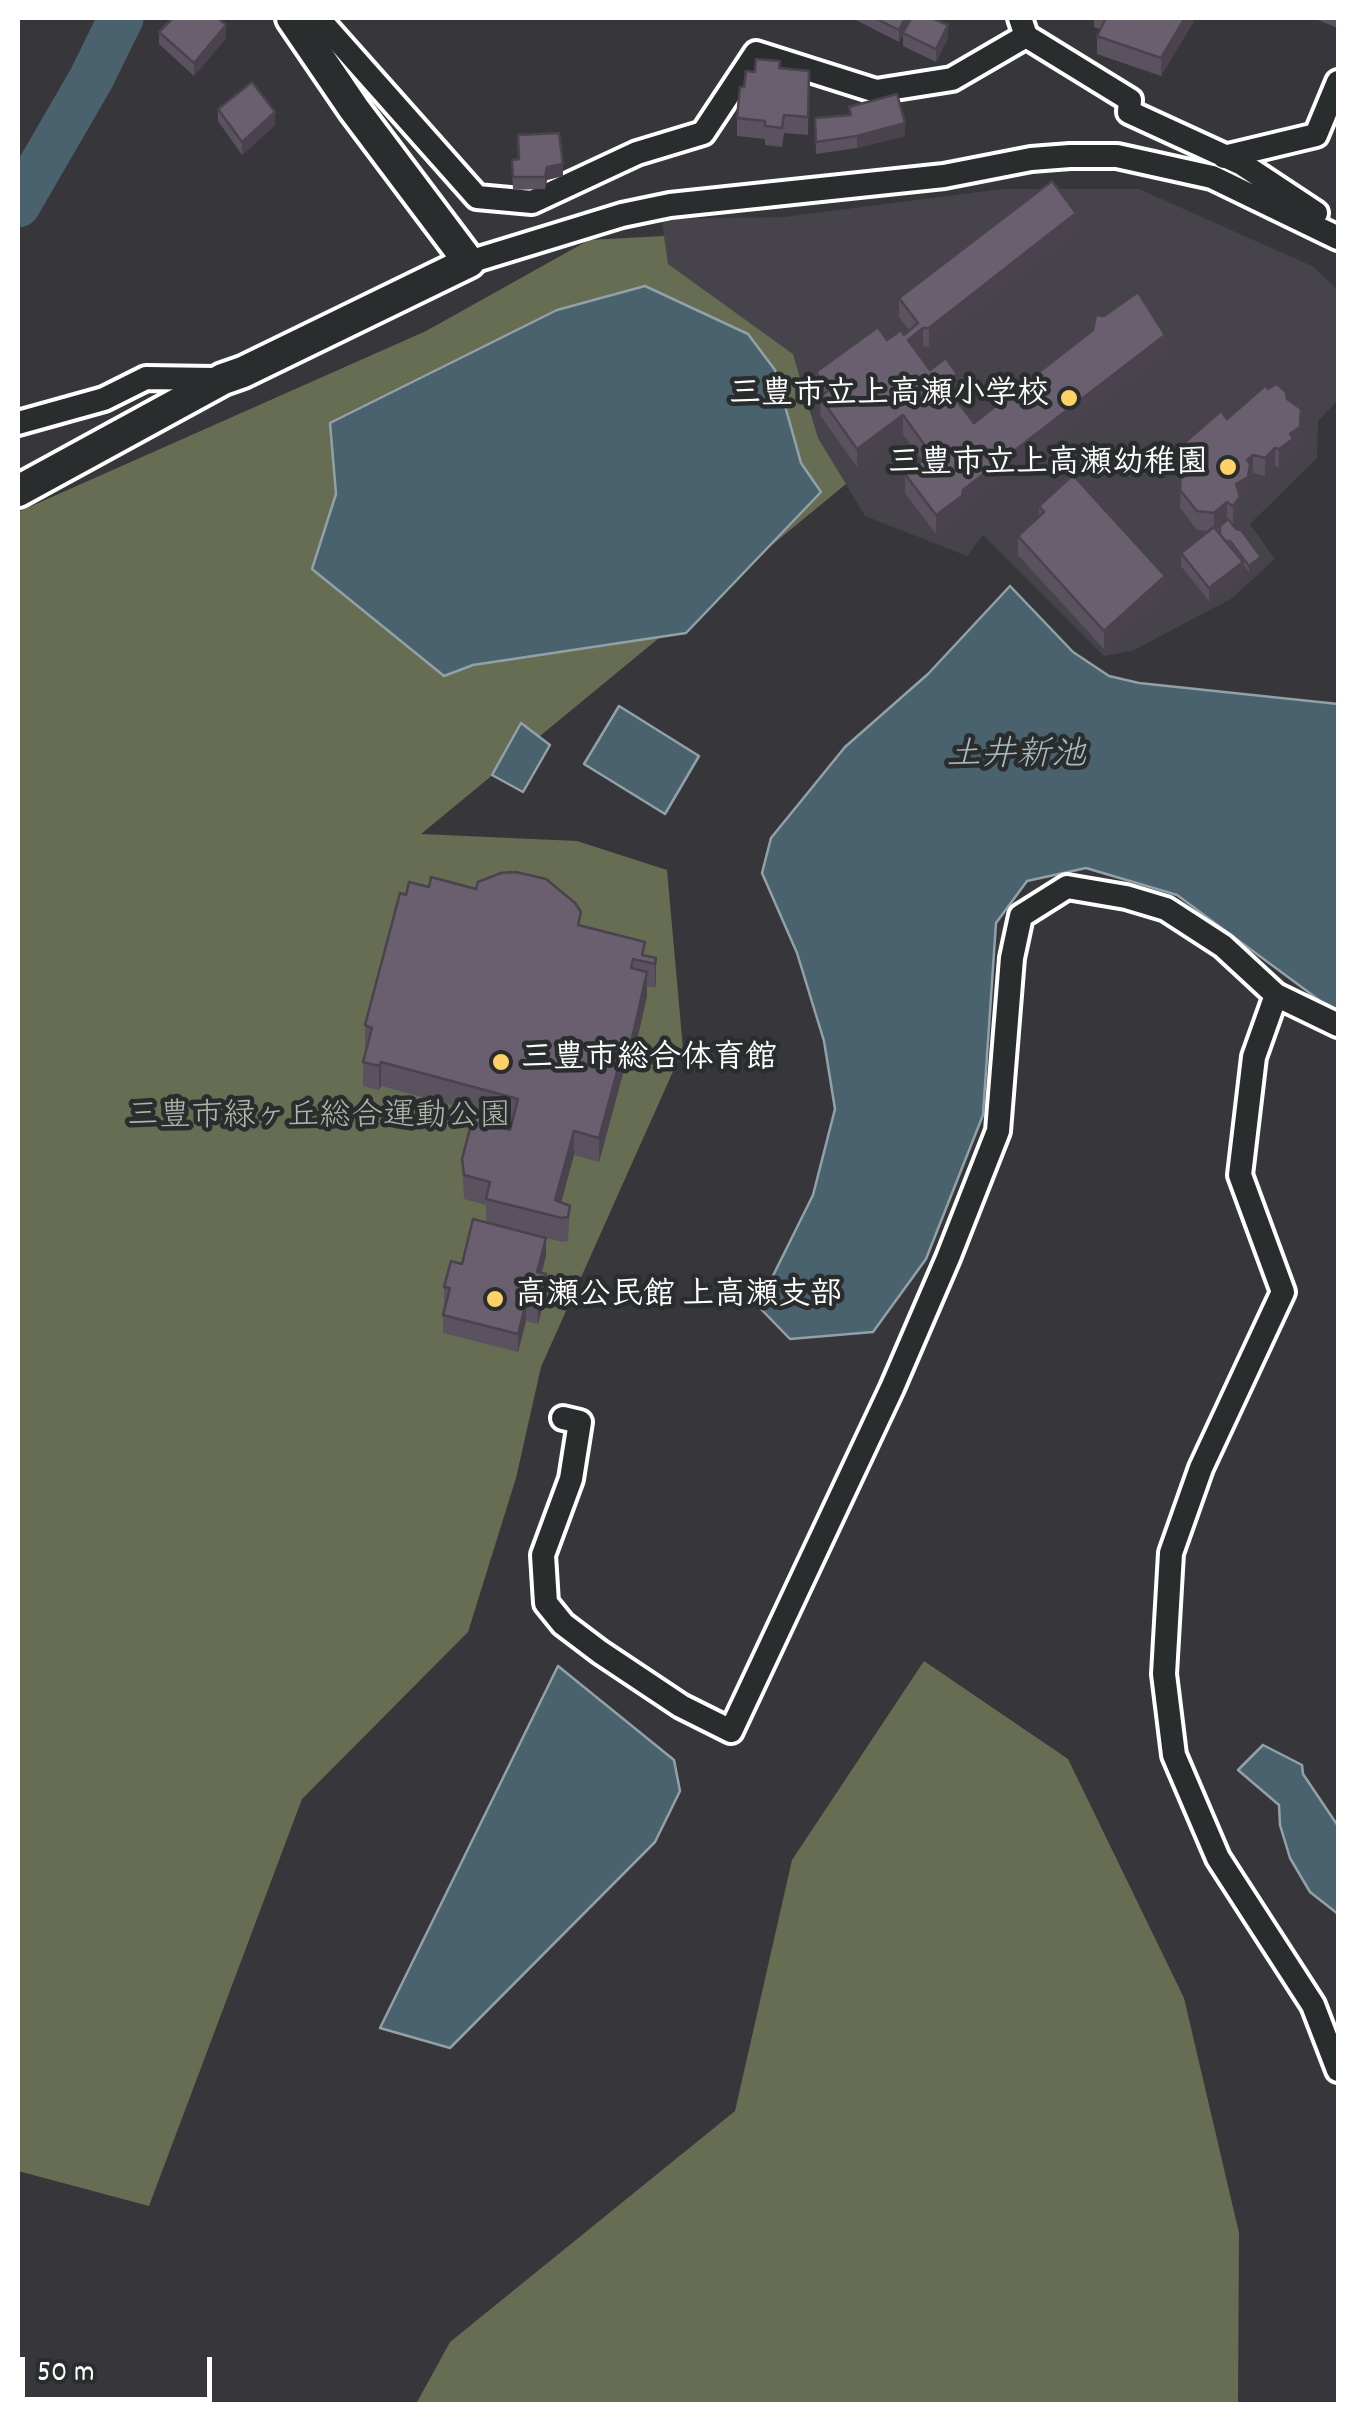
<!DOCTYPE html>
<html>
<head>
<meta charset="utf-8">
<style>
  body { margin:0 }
  #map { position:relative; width:1356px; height:2422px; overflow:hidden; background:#37373b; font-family:Dekko,sans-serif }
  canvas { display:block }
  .frame { position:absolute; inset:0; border:20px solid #fff; pointer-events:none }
  .scale { position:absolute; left:20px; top:2357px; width:192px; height:45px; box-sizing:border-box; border:5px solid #fff; border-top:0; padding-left:12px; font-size:30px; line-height:35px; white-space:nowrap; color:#fff; -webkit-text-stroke:8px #2a2d2e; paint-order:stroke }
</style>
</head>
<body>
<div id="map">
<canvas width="1356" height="2422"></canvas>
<div class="frame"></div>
<div class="scale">50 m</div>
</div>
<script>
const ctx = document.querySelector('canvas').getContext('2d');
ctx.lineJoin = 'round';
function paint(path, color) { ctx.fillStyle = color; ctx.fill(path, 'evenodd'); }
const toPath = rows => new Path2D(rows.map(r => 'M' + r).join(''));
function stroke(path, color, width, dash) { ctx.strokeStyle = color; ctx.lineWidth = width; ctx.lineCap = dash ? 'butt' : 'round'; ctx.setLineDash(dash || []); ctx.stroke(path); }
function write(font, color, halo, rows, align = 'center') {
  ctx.font = font + ' Dekko,"Klee One",sans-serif'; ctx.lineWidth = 9; ctx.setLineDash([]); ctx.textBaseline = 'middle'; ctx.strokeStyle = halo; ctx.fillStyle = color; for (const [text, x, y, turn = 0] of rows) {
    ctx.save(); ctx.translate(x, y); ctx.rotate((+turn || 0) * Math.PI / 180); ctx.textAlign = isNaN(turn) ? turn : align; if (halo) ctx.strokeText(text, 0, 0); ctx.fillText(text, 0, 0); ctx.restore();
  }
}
paint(toPath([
  [1002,189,1139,189,1312,266,1338,290,1338,400,1318,421,1317,458,1250,524,1275,559,1231,599,1132,651,1104,656,983,535,967,556,865,516,818,438,793,354,667,264,662,219,784,217]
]), '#46434a');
paint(toPath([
  [664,236,668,264,793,354,818,438,846,484,421,834,577,841,667,870,683,1049,541,1367,516,1478,468,1632,302,1799,149,2206,18,2171,18,512,426,331,589,240],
  [924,1661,1068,1759,1184,1998,1239,2233,1238,2404,416,2404,450,2342,735,2111,792,1860]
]), '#666d52');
const water = toPath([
  [645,286,748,334,775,370,801,463,821,492,686,633,473,665,444,676,312,569,336,494,330,423,557,310,645,286],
  [1010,586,1073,652,1109,676,1139,683,1338,704,1338,1014,1177,895,1086,868,1027,881,996,923,983,1115,926,1259,873,1332,790,1339,758,1306,813,1195,835,1109,824,1041,797,953,762,873,771,838,845,747,928,674,1010,586],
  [619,706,699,756,665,814,584,764,619,706],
  [521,723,550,745,523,792,492,775,521,723],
  [558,1666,674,1760,680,1791,655,1842,450,2048,380,2028,558,1666],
  [1263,1745,1302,1765,1303,1774,1338,1826,1338,1914,1310,1892,1290,1858,1280,1825,1279,1805,1238,1770,1263,1745]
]);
paint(water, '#49626d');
stroke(water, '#92a1a7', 2.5);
stroke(toPath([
  [18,205,91,79,121,18]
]), '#49626d', 45);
const street = toPath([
  [318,18,477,197,532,202,637,153,703,133,756,53,876,91,952,79,1026,36],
  [1020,18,1026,36,1130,100,1129,112,1242,164,1316,213],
  [1224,157,1316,135,1338,82],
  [469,262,622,215,670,205,944,176,1031,159,1070,156,1117,156,1212,177,1338,238],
  [18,423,104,399,146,378,215,379],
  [1276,995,1254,1057,1240,1175,1283,1292,1201,1468,1171,1553,1164,1674,1174,1755,1218,1858,1313,2005,1338,2070],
  [563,1418,580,1422,571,1479,543,1555,546,1603,563,1624,600,1652,681,1706,731,1731,892,1388,948,1258,998,1131,1012,958,1021,916,1067,887,1126,897,1166,909,1223,946,1276,995,1338,1025]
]);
const secondary = toPath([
  [18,491,223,379,243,372,469,262,354,109,292,18]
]);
stroke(street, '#fff', 30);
stroke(secondary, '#fff', 38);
stroke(street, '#2a2d2e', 22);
stroke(secondary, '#2a2d2e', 30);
paint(toPath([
  [852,18,911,18,899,42],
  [1094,18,1194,18,1194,21,1161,76,1097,54,1097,36,1100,29,1094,27],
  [1313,18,1338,18,1338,28],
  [159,32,226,38,194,76,159,44],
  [903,33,948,38,936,62,903,46],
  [780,68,809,71,808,135,784,133,782,147,765,145,765,139,737,136,737,118,744,87,755,72],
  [849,107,905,136,857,148,816,154,815,118,849,115],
  [218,109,275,125,242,155,218,121],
  [512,160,563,176,547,180,545,189,513,190],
  [1076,231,929,347,923,346,916,352,930,370,957,393,953,396,974,423,1165,353,963,509,962,514,936,534,905,493,905,474,923,461,903,434,857,467,820,415,821,396,816,390,816,372,887,340,904,335,909,330,899,317,899,298],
  [1227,419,1300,446,1293,450,1293,457,1279,468,1275,466,1265,476,1253,473,1250,476,1248,495,1240,500,1240,516,1233,524,1230,523,1261,563,1249,572,1243,564,1243,574,1209,601,1181,566,1181,553,1209,531,1197,530,1180,508,1181,472,1184,470,1182,468,1182,450],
  [1039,506,1165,594,1104,649,1018,555,1018,536,1039,517],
  [581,926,645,956,656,958,656,982,655,988,647,986,647,996,630,1071,624,1070,599,1162,574,1155,561,1203,570,1206,568,1241,562,1242,546,1238,546,1256,541,1273,546,1293,538,1324,526,1321,518,1352,443,1333,443,1315,446,1306,444,1305,444,1287,462,1264,486,1223,486,1205,464,1199,462,1159,510,1130,512,1121,381,1086,379,1090,363,1086,363,1062,367,1050,365,1050,365,1025]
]), '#5b525f');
paint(toPath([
  [905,18,911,18,899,42,899,30],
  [1185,18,1194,18,1194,21,1161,76,1161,58],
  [226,25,226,38,194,76,194,63],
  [948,25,948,38,936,62,936,49],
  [275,112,275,125,242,155,242,142],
  [905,123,905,136,857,148,857,136],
  [563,164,563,176,547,180,545,189,545,177,547,167],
  [1076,213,1076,231,929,347,929,328],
  [923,328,923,346,908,359,908,340],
  [1165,335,1165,353,963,509,962,514,936,534,936,515,963,490],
  [957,374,957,393,944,402,944,384],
  [1301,409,1300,446,1293,450,1293,457,1279,468,1279,449,1290,434],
  [903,415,903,434,857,467,857,449],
  [1275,448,1275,466,1265,476,1265,458],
  [1253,455,1253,473,1250,476,1248,495,1240,500,1240,516,1233,524,1233,506,1236,484,1247,460],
  [1227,502,1227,520,1214,532,1214,513],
  [1261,557,1261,563,1249,572,1249,566],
  [1243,562,1243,574,1209,601,1209,588],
  [1165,576,1165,594,1104,649,1104,631],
  [656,958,656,982,655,988,655,964],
  [647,972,647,996,630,1071,630,1047],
  [624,1046,624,1070,599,1162,599,1138],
  [381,1062,381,1086,379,1090,379,1066],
  [574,1131,574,1155,557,1217,555,1200],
  [546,1238,546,1256,537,1291,537,1272],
  [546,1274,546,1293,538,1324,538,1306],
  [526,1303,526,1321,518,1352,518,1334]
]), '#4a424d');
const building = toPath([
  [173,18,218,18,226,25,194,63,159,32,173,18],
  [875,18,905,18,899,30,875,18],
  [911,18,932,18,948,25,936,49,903,33,911,18],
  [1106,18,1185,18,1161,58,1097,36,1106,18],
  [756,59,780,61,779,68,809,71,808,117,784,115,782,128,765,126,765,121,737,118,740,87,744,87,746,71,755,72,756,59],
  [252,82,275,112,242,142,218,109,252,82],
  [897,94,905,123,857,136,816,142,815,118,851,115,849,107,897,94],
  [559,133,563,164,547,167,545,177,513,177,512,160,519,159,518,135,559,133],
  [1052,181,1076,213,929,328,923,328,908,340,930,370,946,358,957,374,944,384,974,423,1093,330,1096,315,1104,316,1138,292,1165,335,963,490,962,496,936,515,905,474,931,454,903,415,857,449,820,397,829,390,816,372,878,327,887,340,901,330,904,335,918,323,899,298,1052,181],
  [1277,384,1286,392,1287,399,1301,409,1300,427,1290,434,1293,439,1279,449,1275,448,1265,458,1253,455,1247,460,1250,464,1248,477,1236,484,1240,497,1233,506,1227,502,1214,513,1197,511,1180,490,1181,472,1193,462,1182,450,1183,444,1221,411,1227,419,1266,385,1268,389,1277,384],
  [1073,475,1165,576,1104,631,1018,536,1044,512,1039,506,1073,475],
  [1228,519,1236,529,1241,530,1261,557,1249,566,1230,541,1225,541,1220,534,1220,526,1228,519],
  [1214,527,1243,562,1209,588,1181,553,1214,527],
  [516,872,546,879,575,903,581,912,578,925,645,942,642,955,656,958,655,964,633,959,631,968,647,972,630,1047,624,1046,599,1138,574,1131,555,1200,570,1206,568,1217,562,1218,486,1199,490,1182,464,1175,462,1159,470,1129,480,1122,510,1130,518,1099,381,1062,379,1066,363,1062,372,1028,365,1025,400,893,406,895,409,882,429,887,431,877,476,889,478,882,501,873,516,872],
  [473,1219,546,1238,537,1272,546,1274,538,1306,526,1303,518,1334,443,1315,450,1288,444,1287,451,1261,462,1264,473,1219]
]);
paint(building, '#6a5f6e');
stroke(building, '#4a424d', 2.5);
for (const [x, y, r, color] of [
  [1069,398,10,"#ffd166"],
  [1228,467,10,"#ffd166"],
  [501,1062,10,"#ffd166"],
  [495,1299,10,"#ffd166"]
]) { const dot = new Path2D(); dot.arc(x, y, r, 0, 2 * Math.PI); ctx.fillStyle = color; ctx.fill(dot); stroke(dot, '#2a2d2e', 4); }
write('bold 32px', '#fff', '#2a2d2e', [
  ["三豊市立上高瀬小学校",1049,398],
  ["三豊市立上高瀬幼稚園",1208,467],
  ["三豊市総合体育館",521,1062,"left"],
  ["高瀬公民館 上高瀬支部",515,1299,"left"]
], 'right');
write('32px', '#b2b6a8', '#2a2d2e', [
  ["三豊市緑ヶ丘総合運動公園",319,1120]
]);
write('italic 35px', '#adb8bd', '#2a2d2e', [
  ["土井新池",1016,759]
]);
</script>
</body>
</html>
